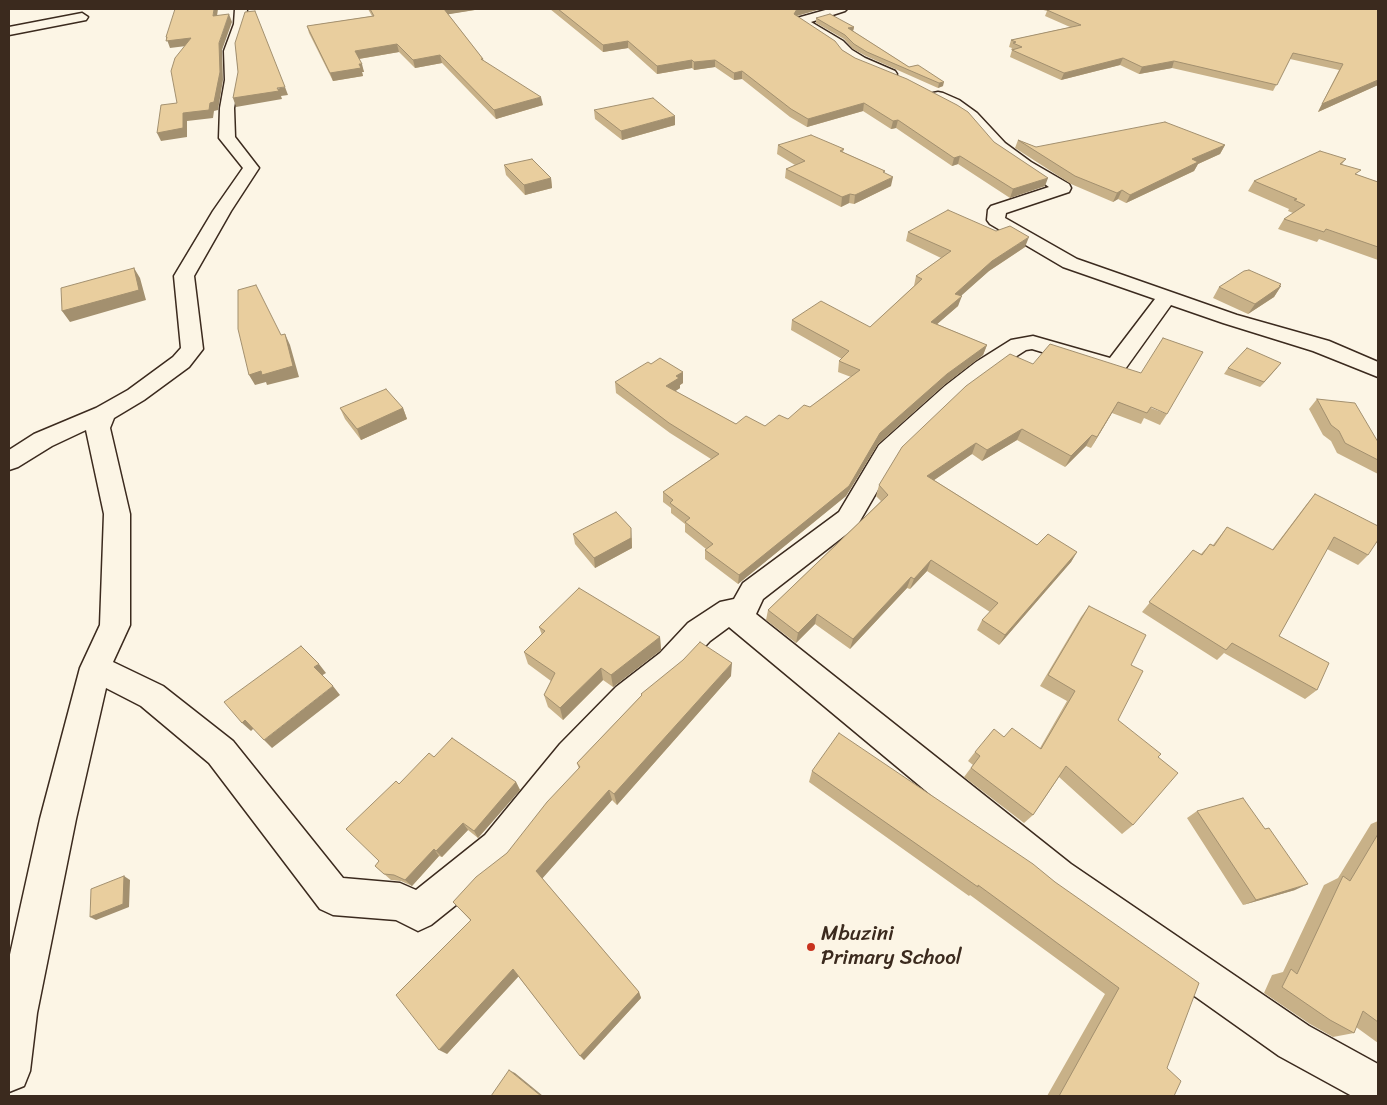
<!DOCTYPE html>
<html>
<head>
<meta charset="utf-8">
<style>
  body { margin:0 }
  #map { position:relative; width:1387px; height:1105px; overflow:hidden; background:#fcf5e5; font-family:Sriracha,sans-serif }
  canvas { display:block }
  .frame { position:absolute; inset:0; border:10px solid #3b2a1e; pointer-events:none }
</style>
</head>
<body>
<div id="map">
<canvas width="1387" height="1105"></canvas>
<div class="frame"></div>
</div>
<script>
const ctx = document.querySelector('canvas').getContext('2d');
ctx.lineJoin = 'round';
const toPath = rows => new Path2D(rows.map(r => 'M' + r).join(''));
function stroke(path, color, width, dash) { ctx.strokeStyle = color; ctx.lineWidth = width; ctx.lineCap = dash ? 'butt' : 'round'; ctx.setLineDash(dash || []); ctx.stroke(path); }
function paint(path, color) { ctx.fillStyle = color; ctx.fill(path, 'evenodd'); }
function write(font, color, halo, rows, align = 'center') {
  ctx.font = font + ' Sriracha,sans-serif'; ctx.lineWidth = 5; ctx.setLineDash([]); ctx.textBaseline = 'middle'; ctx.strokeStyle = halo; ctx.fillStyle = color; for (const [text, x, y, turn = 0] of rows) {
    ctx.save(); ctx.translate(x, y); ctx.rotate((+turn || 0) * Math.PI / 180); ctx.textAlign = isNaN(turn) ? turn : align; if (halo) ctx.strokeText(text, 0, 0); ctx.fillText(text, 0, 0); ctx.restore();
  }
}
const minor = toPath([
  [235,9,247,9,246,24,236,51,239,80,234,108,235,137,259,168,231,211,194,276,203,349,189,367,144,400,114,418,110,428,130,514,130,625,113,662,163,686,233,741,343,878,400,883,416,890,485,835,560,744,616,687,660,653,688,623,720,602,734,599,743,583,839,512,879,445,945,386,976,362,1011,340,1033,336,1110,358,1155,299,1063,267,990,224,987,220,988,210,991,206,1049,187,993,149,967,119,931,96,933,93,938,92,943,93,959,100,977,113,1005,143,1031,162,1069,184,1071,188,1069,192,1006,213,1005,218,1077,259,1237,315,1329,341,1378,362,1378,377,1313,351,1223,323,1171,305,1123,372,1115,374,1032,349,1026,350,992,372,961,396,897,457,857,526,763,599,756,614,1071,864,1309,1026,1378,1064,1378,1096,1352,1096,1279,1056,1045,890,729,627,710,641,682,671,638,707,584,766,511,861,431,925,418,931,396,920,333,915,320,909,209,763,141,706,106,688,76,819,37,1013,30,1071,24,1086,9,1092,9,959,40,819,80,668,100,625,104,514,86,430,52,446,18,467,9,470,9,450,34,434,96,408,128,390,173,357,181,348,174,276,213,211,243,168,219,138,220,108,225,80,224,51,234,24,235,9],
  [829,9,847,9,845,11,811,22,843,41,852,50,865,58,895,71,897,74,895,77,885,77,855,64,842,56,835,47,795,21,797,18,829,9],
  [82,13,88,17,86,20,9,35,9,27,82,13]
]);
stroke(minor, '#3b2a1e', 3);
paint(minor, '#fcf5e5');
paint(toPath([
  [368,9,481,9,448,14,483,59,484,61,543,105,496,119,442,63,415,68,399,52,359,59,364,72,362,72,363,76,333,81,309,33,307,26,372,16],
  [550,9,817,9,817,10,797,16,842,50,994,142,1045,186,1010,198,958,164,952,166,896,128,891,129,863,111,807,127,790,117,742,79,734,80,715,67,694,70,692,68,657,74,628,48,603,52],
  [1040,9,1378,9,1378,85,1318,112,1339,70,1290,59,1273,91,1172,68,1139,74,1120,65,1061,80,1010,57,1012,50,1011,50,1012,48,1009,47,1011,40,1070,27,1045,16,1047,11],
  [816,18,854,27,853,31,909,67,918,65,943,86,938,88,866,56,853,49,844,39,816,23],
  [594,110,675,125,622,140,595,119],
  [1018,140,1036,147,1225,145,1220,154,1198,164,1194,171,1126,203,1118,199,1113,202,1071,184,1015,148],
  [778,145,844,149,843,152,885,171,884,173,891,186,854,204,849,203,841,207,785,178,786,169,795,165,777,154],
  [1346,159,1342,164,1358,175,1378,182,1378,260,1319,239,1317,242,1278,229,1284,219,1293,213,1288,211,1289,209,1248,191,1254,181],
  [504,165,551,178,552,188,525,195,506,175],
  [908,232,1025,247,989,271,960,296,958,306,937,324,987,345,983,355,944,385,878,444,846,496,738,584,705,559,705,550,706,549,685,532,685,524,671,513,671,508,663,502,663,492,711,459,670,433,616,393,615,382,651,364,683,372,683,383,680,385,680,388,675,391,736,424,765,426,788,419,810,407,851,377,838,372,839,361,842,359,791,330,792,320,870,327,914,286,916,276,941,258,906,241],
  [1281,286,1274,297,1248,314,1213,298,1219,287],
  [1033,364,1167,414,1160,425,1144,418,1141,424,1112,413,1091,448,1086,446,1065,467,1017,440,982,461,972,454,934,480,1037,545,1077,552,1071,562,999,645,977,630,982,620,990,612,927,571,910,589,907,588,850,649,815,624,796,643,766,620,768,610,881,501,876,496,879,485],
  [1228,368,1277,368,1260,387,1224,374],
  [1317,399,1378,442,1378,474,1337,453,1331,441,1323,435,1309,409],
  [340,408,403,408,407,419,361,440,345,419],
  [1315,494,1368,555,1358,565,1327,549,1279,636,1317,690,1305,699,1224,653,1217,660,1142,612,1193,550,1201,554,1210,544,1213,545,1227,527,1272,550,1306,505],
  [573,534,632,538,632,548,595,568,575,544],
  [1089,606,1131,665,1118,720,1158,757,1133,825,1122,834,1059,777,1033,815,1024,823,964,777,973,765,968,761,975,752,1004,737,1040,748,1067,701,1040,686,1081,617],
  [539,627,660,637,661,650,613,687,603,680,563,720,548,707,544,695,551,681,528,664,524,652,542,635],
  [731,676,617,805,612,800,542,878,639,992,641,998,584,1060,518,976,447,1054,470,920,453,902,507,853,579,769,577,763,641,696,641,694],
  [434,757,516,782,520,790,478,838,468,830,442,857,439,856,412,886,401,881,391,880,375,866,379,861,399,784],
  [812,771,1055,882,1167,1068,1174,1096,1047,1096,1105,994,970,895,969,896,809,782],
  [1197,811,1295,890,1243,905,1187,818],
  [1378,821,1378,1043,1356,1027,1354,1033,1333,1037,1310,1024,1264,993,1272,975,1283,972,1324,885,1338,878,1371,824]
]), '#c8b188');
paint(toPath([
  [214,9,218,9,216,23,213,16],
  [443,9,481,9,444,15],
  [797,9,817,9,817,10,796,16,794,14],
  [229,14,232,22,222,50,223,80,218,110,214,111,213,118,187,121,187,137,161,141,157,133,183,113,210,103,219,43],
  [854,27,853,31,847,32,848,28],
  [166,37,191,38,194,45,170,48],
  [628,41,628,48,603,52,603,45],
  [397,44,399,52,358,59,355,51],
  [440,55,442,63,415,68,413,60],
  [1123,58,1120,65,1061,80,1064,73],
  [692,60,692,68,657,74,657,66],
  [715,60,715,67,694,70,694,62],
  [1174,61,1172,68,1139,74,1142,67],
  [359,64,362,64,364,72,362,72,363,76,333,81,330,73],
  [742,71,742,79,734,80,734,73],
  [1378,80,1378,85,1318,112,1322,104],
  [944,82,943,86,938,88,939,83],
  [285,87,288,95,281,96,282,99,236,107,233,98],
  [541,97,543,105,496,119,494,110],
  [864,103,863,111,807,127,808,119],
  [675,116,675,125,622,140,621,131],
  [898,120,896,128,891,129,893,121],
  [1225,145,1220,154,1198,164,1194,171,1126,203,1130,195,1192,159],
  [960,156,958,164,952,166,954,158],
  [893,177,891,186,854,204,855,195],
  [551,178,552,188,525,195,524,185],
  [1048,178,1045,186,1010,198,1013,189],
  [1122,190,1118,199,1113,202,1117,193],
  [850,194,849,203,841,207,842,197],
  [1029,237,1025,247,989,271,952,304,955,294,992,261],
  [134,268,140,278,146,300,70,322,62,311],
  [1281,284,1278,288,1281,286,1274,297,1248,314,1255,304],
  [962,296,958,306,928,332,931,322],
  [285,334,290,345,299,377,267,385,266,382,255,385,249,375],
  [987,345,983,355,944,385,878,444,846,496,738,584,739,575,880,433,947,374],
  [1281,363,1277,368,1260,387,1264,382],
  [683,372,683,383,680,385,680,388,667,397,666,386,676,376],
  [1118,402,1112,413,1091,448,1097,437],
  [403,408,407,419,361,440,357,429],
  [1022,429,1017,440,982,461,987,450],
  [1092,435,1086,446,1065,467,1071,456],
  [976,443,972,454,924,487,927,476],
  [631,528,632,548,595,568,594,558],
  [1077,552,1071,562,999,645,1005,635],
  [931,560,927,571,910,589,914,579],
  [911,577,907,588,850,649,853,639],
  [817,614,815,624,796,643,798,633],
  [660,637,661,650,613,687,611,675],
  [732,663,731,676,617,805,614,794],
  [319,664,326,673,321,676,314,667],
  [601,668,603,680,563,720,560,708],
  [333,686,340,695,272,748,264,740],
  [245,720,254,728,251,731,242,723],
  [516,782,520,790,478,838,474,831],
  [609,790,612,800,541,880,536,871],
  [463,823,468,830,442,857,436,851],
  [434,849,439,856,412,886,405,880],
  [124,876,130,880,129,907,96,920,90,917],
  [1308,884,1295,890,1243,905,1256,900],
  [513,969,519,976,447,1054,439,1050],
  [639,992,641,998,584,1060,580,1056],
  [509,1070,515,1073,543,1096,541,1096]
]), '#a3906f');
const building = toPath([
  [175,9,214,9,213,16,229,14,219,43,220,72,214,102,210,103,209,110,183,113,183,128,157,133,161,105,177,103,171,71,175,58,191,38,166,41,167,37,166,37,175,9],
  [370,9,444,9,483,59,481,59,541,97,494,110,440,55,413,60,397,44,355,51,362,64,359,64,361,68,330,73,307,26,374,16,370,9],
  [558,9,799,9,797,9,794,14,835,41,842,50,855,58,907,79,957,105,968,112,994,142,1048,178,1013,189,960,156,954,158,898,120,893,121,864,103,808,119,791,109,742,71,734,73,715,60,694,62,692,60,657,66,628,41,603,45,558,9],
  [1054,9,1378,9,1378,80,1322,104,1343,64,1293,53,1277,85,1174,61,1142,67,1123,58,1064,73,1012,50,1022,47,1013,43,1016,42,1011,40,1081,25,1047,10,1054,9],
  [255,11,285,87,277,88,279,91,233,98,238,72,235,43,245,12,255,11],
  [830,14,854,27,848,28,909,67,918,65,944,82,939,83,867,52,854,44,845,35,816,18,830,14],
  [653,98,675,116,621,131,594,110,653,98],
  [1165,122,1225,145,1192,159,1198,162,1130,195,1122,190,1117,193,1075,176,1018,140,1036,147,1165,122],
  [811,135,844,149,840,151,885,171,883,172,893,177,855,195,850,194,842,197,786,169,805,161,778,145,811,135],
  [1320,151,1346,159,1340,164,1361,170,1355,174,1378,182,1378,247,1326,229,1324,232,1284,219,1305,205,1294,200,1297,199,1254,181,1320,151],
  [532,159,551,178,524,185,504,165,532,159],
  [948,210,996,231,1010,226,1029,237,992,261,955,294,962,296,931,322,987,345,947,374,880,433,849,486,739,575,705,550,713,544,685,522,690,518,670,503,673,500,663,492,719,454,669,423,615,382,648,362,651,364,660,358,683,372,676,376,679,378,666,386,736,424,746,416,765,426,779,415,788,419,804,405,810,407,860,370,839,361,849,351,792,320,821,301,870,327,922,279,916,276,951,251,908,232,948,210],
  [134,268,139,290,62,311,61,288,134,268],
  [1249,270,1281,284,1279,286,1281,286,1255,304,1219,287,1244,271,1249,270],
  [256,285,281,335,285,334,293,366,262,375,261,371,249,375,238,329,238,290,256,285],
  [1163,338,1203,352,1167,414,1151,407,1147,413,1118,402,1097,437,1092,435,1071,456,1022,429,987,450,976,443,927,476,1037,545,1048,534,1077,552,1005,635,982,620,998,603,931,560,914,579,911,577,853,639,817,614,798,633,768,610,888,495,879,485,902,447,966,386,1010,354,1033,364,1050,344,1141,373,1163,338],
  [1247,348,1281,363,1264,382,1228,368,1247,348],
  [386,389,403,408,357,429,340,408,386,389],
  [1317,399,1355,403,1378,442,1378,460,1345,443,1339,431,1331,425,1317,399],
  [1315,494,1378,526,1378,540,1368,555,1334,537,1279,636,1329,663,1317,690,1232,643,1226,650,1149,602,1193,550,1202,555,1210,544,1214,546,1227,527,1273,550,1315,494],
  [616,512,631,528,631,538,594,558,573,534,616,512],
  [579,588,660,637,611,675,601,668,560,708,544,695,555,673,524,652,545,631,539,627,579,588],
  [1089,606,1146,635,1131,665,1143,671,1118,720,1161,754,1158,757,1178,773,1133,825,1066,766,1033,815,971,768,980,756,975,752,994,729,1004,737,1012,728,1041,749,1075,691,1048,675,1089,606],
  [700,642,732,663,614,794,609,790,536,871,639,992,580,1056,513,969,439,1050,396,995,471,920,453,902,476,877,507,853,547,802,580,767,577,763,642,695,641,694,683,660,700,642],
  [301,646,319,664,314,667,333,686,264,740,245,720,242,723,224,702,301,646],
  [839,733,1033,864,1055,882,1199,983,1167,1068,1181,1081,1174,1096,1059,1096,1119,988,978,885,978,887,812,771,839,733],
  [452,738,516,782,474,831,463,823,436,851,434,849,405,880,394,875,384,874,375,866,379,861,346,829,396,781,399,784,429,753,434,757,452,738],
  [1243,798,1265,829,1269,828,1308,884,1256,900,1197,811,1243,798],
  [1378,834,1378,1022,1363,1011,1354,1033,1330,1020,1282,987,1291,969,1297,974,1343,876,1350,881,1378,834],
  [124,876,123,904,90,917,91,889,124,876],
  [509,1070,541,1096,491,1096,509,1070]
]);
paint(building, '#e9ce9e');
stroke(building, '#a3906f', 1);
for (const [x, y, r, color] of [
  [811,947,5,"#c8321e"]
]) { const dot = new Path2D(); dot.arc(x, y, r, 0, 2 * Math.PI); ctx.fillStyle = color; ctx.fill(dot); stroke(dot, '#fcf5e5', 2); }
write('21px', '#3b2a1e', '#fcf5e5', [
  ["Mbuzini",821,935],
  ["Primary School",821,959]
], 'left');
</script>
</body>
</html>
